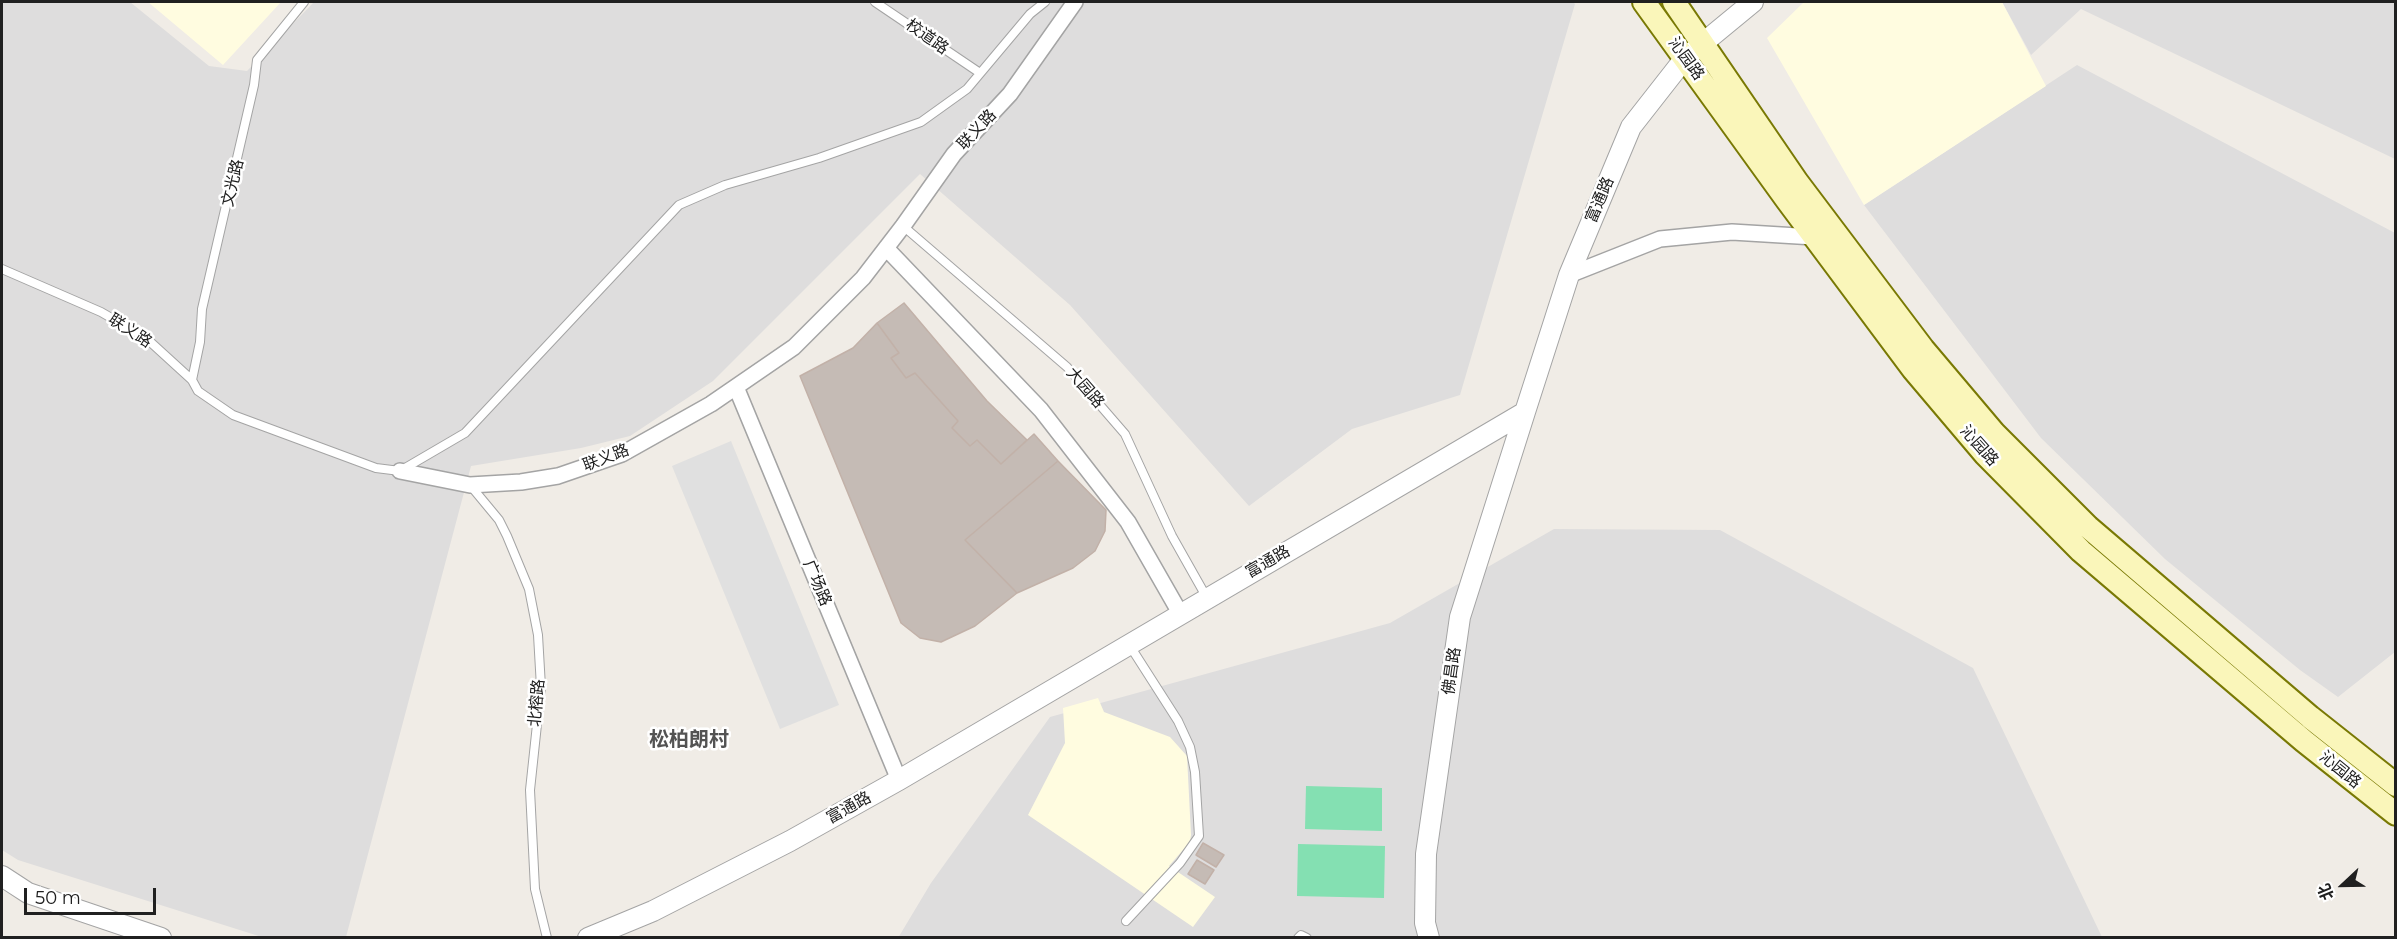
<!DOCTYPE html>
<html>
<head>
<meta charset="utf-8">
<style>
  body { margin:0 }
  #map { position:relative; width:2397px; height:939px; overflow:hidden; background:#f0ece6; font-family:Montserrat,"Noto Sans SC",sans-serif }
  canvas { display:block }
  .frame { position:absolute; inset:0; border:3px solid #202020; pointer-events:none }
  .north { position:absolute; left:2313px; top:855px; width:60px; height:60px; -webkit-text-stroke:4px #fff; paint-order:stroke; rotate:248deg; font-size:16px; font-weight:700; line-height:24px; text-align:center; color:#202020 }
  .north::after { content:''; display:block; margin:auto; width:21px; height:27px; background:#202020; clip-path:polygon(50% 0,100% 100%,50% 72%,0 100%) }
  .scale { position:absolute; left:24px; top:888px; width:132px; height:27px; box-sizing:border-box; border:3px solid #202020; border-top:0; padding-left:8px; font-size:18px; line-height:21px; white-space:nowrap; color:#202020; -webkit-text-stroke:4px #fff; paint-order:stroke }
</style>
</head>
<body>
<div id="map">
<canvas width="2397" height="939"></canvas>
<div class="frame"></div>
<div class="north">北</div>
<div class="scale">50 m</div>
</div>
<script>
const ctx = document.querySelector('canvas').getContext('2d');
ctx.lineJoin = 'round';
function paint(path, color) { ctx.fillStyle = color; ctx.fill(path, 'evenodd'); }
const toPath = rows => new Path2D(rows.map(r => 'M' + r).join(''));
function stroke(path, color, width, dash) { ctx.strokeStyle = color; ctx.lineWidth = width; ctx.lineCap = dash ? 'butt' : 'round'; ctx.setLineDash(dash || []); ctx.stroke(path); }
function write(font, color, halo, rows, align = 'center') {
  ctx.font = font + ' Montserrat,"Noto Sans SC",sans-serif'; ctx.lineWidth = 5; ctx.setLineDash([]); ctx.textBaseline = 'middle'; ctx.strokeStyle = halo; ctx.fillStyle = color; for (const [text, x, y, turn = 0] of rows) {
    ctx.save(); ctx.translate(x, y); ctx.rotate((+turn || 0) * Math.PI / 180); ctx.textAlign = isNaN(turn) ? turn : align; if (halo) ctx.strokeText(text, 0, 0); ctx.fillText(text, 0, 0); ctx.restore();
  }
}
paint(toPath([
  [2,2,130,2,209,66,247,71,314,2,1573,2,1575,4,1460,395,1352,429,1249,506,1070,305,920,174,713,381,630,436,581,448,471,466,346,937,265,938,18,860,2,850],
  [2002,2,2395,2,2395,159,2081,9,2031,55],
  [2077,65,2395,233,2395,652,2338,697,2300,670,2165,559,2041,438,1864,205],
  [1554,529,1720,530,1973,668,2102,937,898,938,931,883,1050,717,1390,623]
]), '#dedddd');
paint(toPath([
  [148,2,281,2,223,65],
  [1804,2,2002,2,2046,86,1864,205,1767,38],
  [1098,698,1104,712,1170,737,1187,756,1191,835,1190,842,1169,866,1215,897,1193,927,1028,815,1065,743,1063,708]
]), '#fffce0');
paint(toPath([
  [1306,786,1382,788,1382,831,1305,829],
  [1298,844,1385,846,1384,898,1297,896]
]), '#84e0b2');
paint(toPath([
  [731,441,839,705,780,729,672,466]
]), '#e0e0e0');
const building = toPath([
  [904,303,987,401,1027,440,1001,464,977,440,970,446,952,428,958,421,915,373,906,378,891,358,899,353,877,323,904,303],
  [877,323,899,353,891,358,906,378,915,373,958,421,952,428,970,446,977,440,1001,464,1034,434,1058,461,965,540,1017,593,975,626,941,642,920,638,901,623,800,376,853,348,877,323],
  [1058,461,1106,510,1105,531,1095,551,1073,568,1017,593,965,540,1058,461],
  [1203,843,1224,855,1216,867,1196,855,1203,843],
  [1197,860,1214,870,1205,884,1188,874,1197,860]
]);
paint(building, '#c5bbb5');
stroke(building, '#c2b1a8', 1.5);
const service = toPath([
  [875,2,980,73],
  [903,226,1067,367,1125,434,1172,536,1207,598],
  [2,269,101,312,146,338,192,380,198,391,233,415,376,468,400,471,465,433,679,205,725,185,819,158,921,122,967,89,1030,14,1045,2],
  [192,380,200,342,202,309,254,85,257,60,304,2],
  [470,485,499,520,507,536,529,589,538,635,541,687,530,790,535,889,547,938],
  [1126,921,1180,863,1199,836,1195,772,1190,747,1178,721,1130,646],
  [1298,938,1301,935,1307,938]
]);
const minor = toPath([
  [886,248,1041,410,1128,522,1180,613],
  [1569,275,1660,239,1732,232,1814,237],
  [736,387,899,780],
  [400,471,470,485,521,482,558,476,622,454,711,404,794,347,863,278,903,226,954,154,1010,94,1075,2]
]);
const tertiary = toPath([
  [2,876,28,893,161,938],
  [588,938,653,911,790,841,899,780,1525,412,1569,275,1631,127,1685,58,1753,2],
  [1429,938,1425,923,1426,854,1460,617,1525,412]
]);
const secondary = toPath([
  [1644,2,1787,200,1913,369,1985,454,2081,551,2304,741,2396,814],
  [1674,2,1797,182,1923,349,1994,433,2088,527,2310,717,2396,785]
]);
stroke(service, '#a4a4a4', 10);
stroke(minor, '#a4a4a4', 18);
stroke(tertiary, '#a4a4a4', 22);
stroke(secondary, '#797904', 26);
stroke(service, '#fff', 8);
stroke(minor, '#fff', 15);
stroke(tertiary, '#fff', 20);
stroke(secondary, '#faf6ba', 22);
write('16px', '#202020', '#fff', [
  ["校道路",927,37,35],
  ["沁园路",1686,59,54],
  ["联义路",977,130,-47],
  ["文光路",233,183,-77],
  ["富通路",1600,200,-67],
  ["联义路",130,331,33],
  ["大园路",1085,388,49],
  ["沁园路",1979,446,48],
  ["联义路",606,458,-21],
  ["富通路",1268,562,-30],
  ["广场路",817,583,67],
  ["佛昌路",1452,671,-82],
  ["北榕路",537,703,-85],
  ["沁园路",2340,770,39],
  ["富通路",849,808,-29]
]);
write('bold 20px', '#535353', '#fff', [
  ["松柏朗村",689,740]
]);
</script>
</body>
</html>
